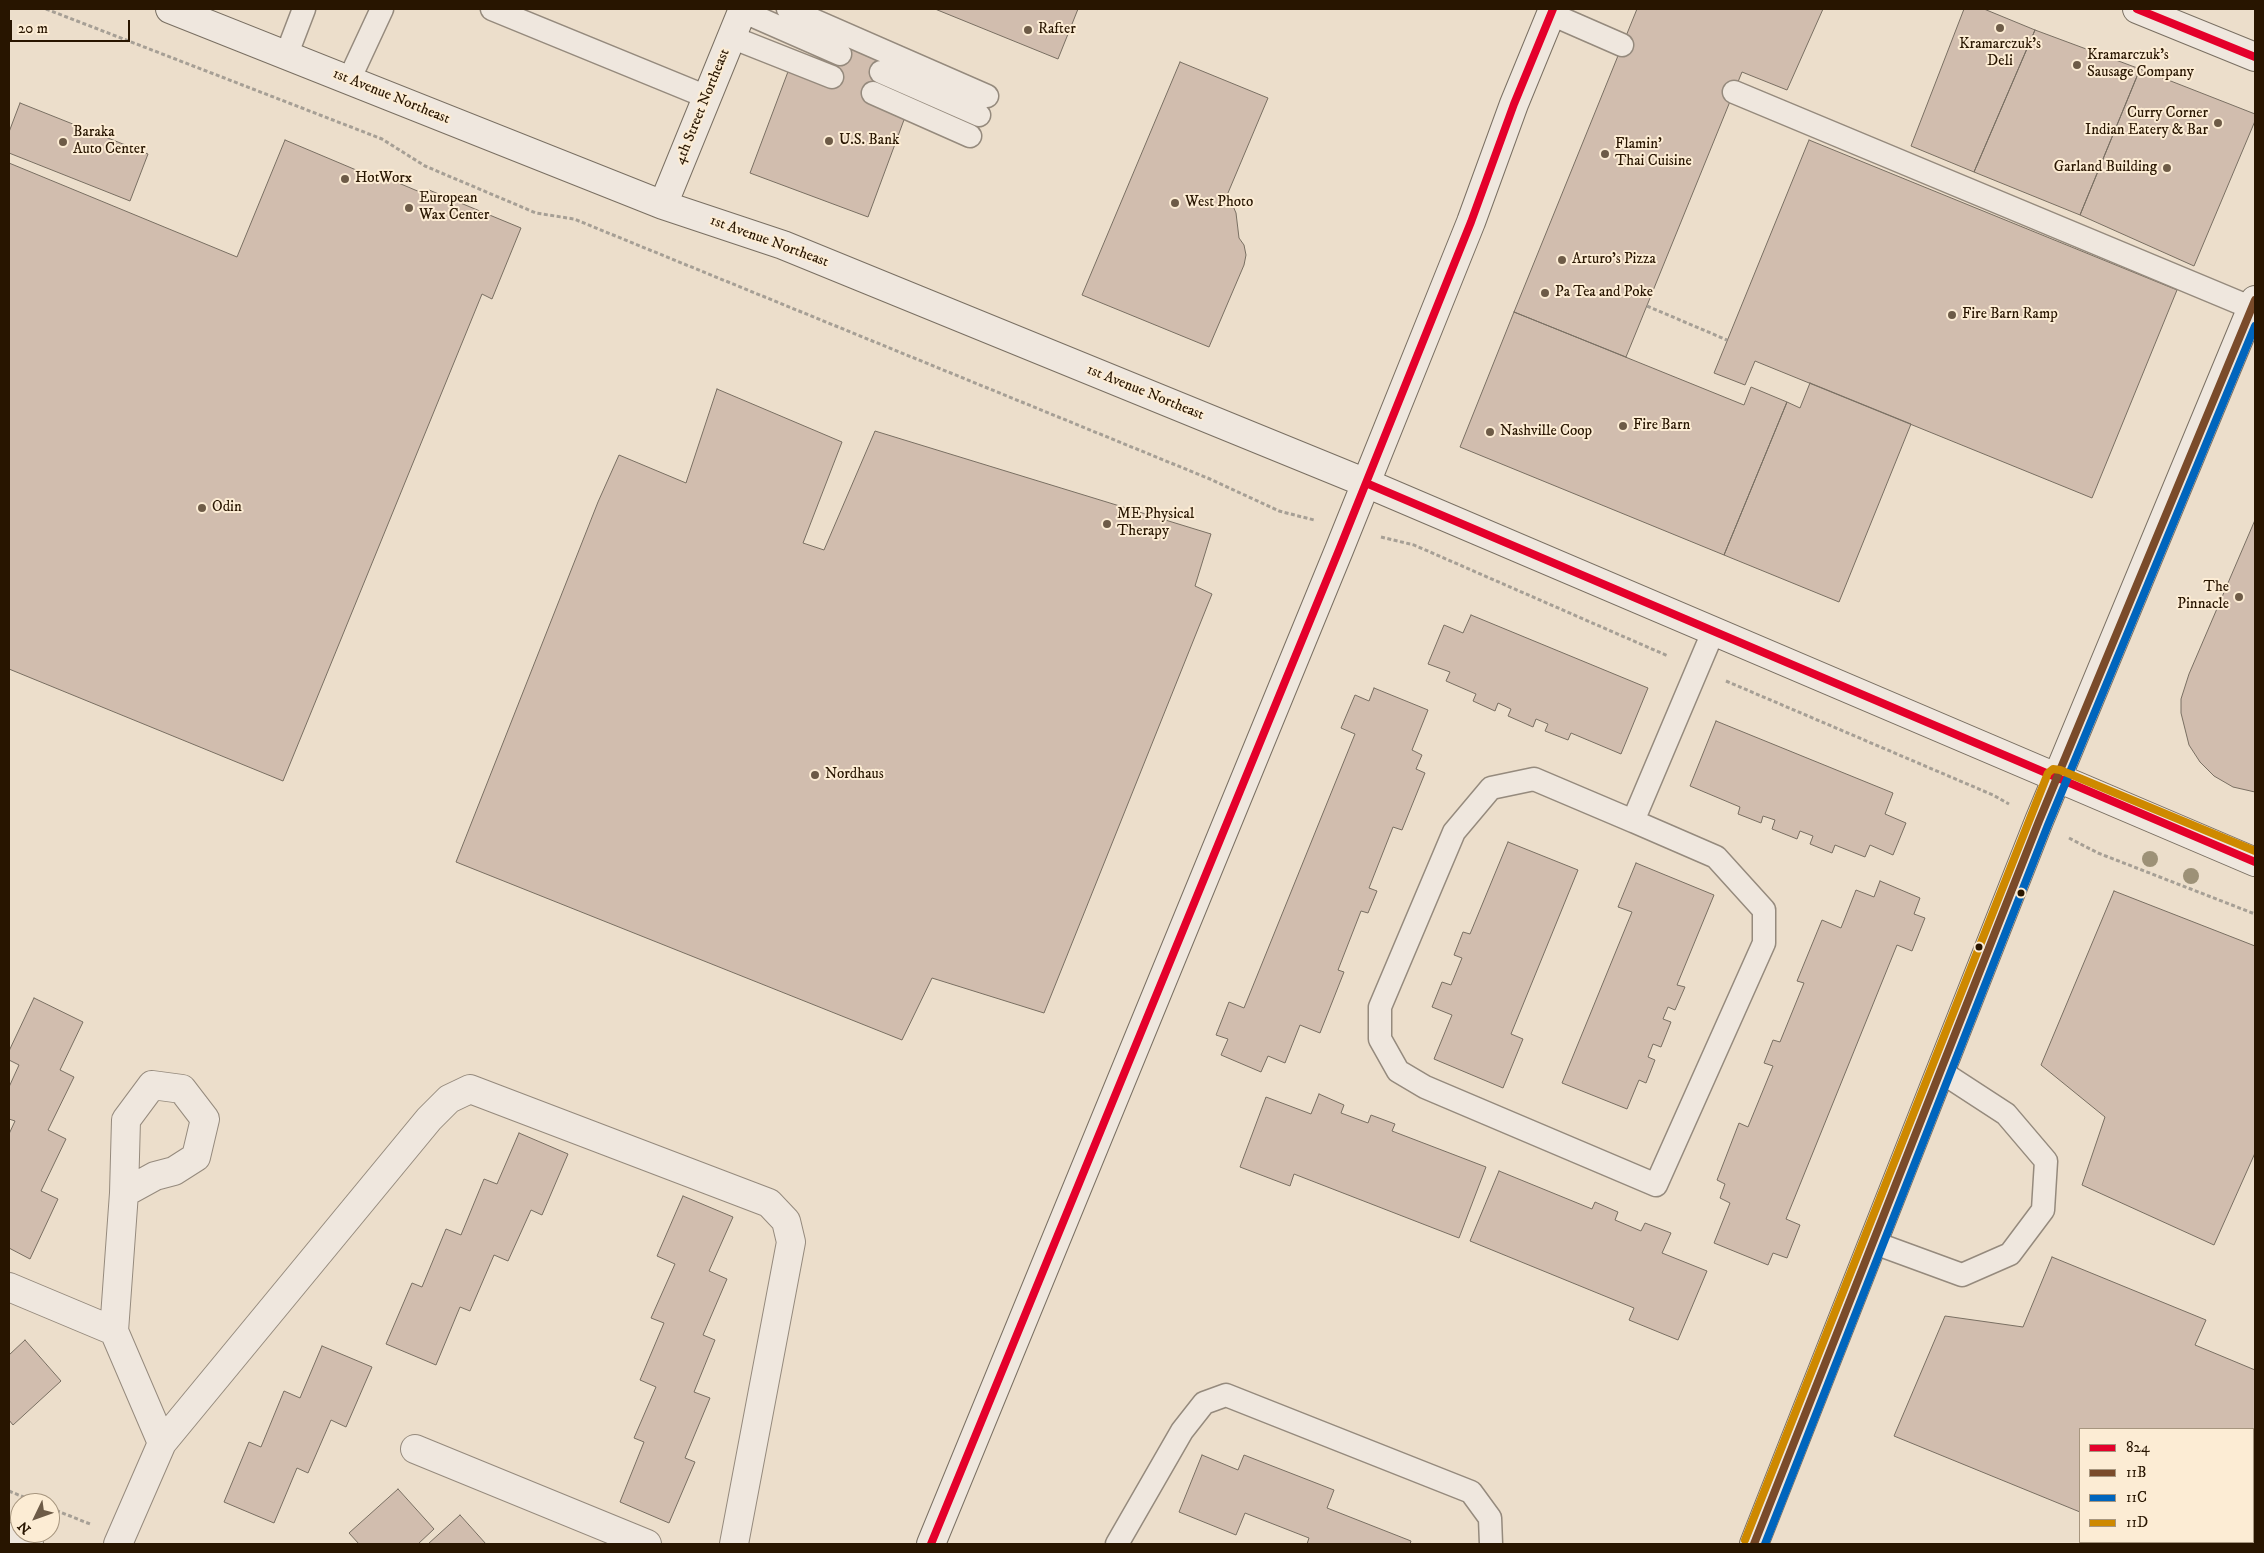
<!DOCTYPE html>
<html>
<head>
<meta charset="utf-8">
<style>
  body { margin:0 }
  #map { position:relative; width:2264px; height:1553px; overflow:hidden; background:#ecdecb; font-family:"IM FELL DW Pica",serif }
  canvas { display:block }
  .frame { position:absolute; inset:0; border:10px solid #281500; pointer-events:none }
  .legend { position:absolute; left:2079px; top:1428px; width:175px; height:115px; box-sizing:border-box; background:#fcecd4; border:1px solid #a7967f; margin:0; padding:6px 9px; list-style:none; font-size:15px; color:#281500 }
  .legend li { display:flex; align-items:center; gap:10px; height:25px }
  .legend b { width:25px; border:1px solid #a7967f }
  .north { position:absolute; left:10px; top:1493px; width:50px; height:50px; box-sizing:border-box; background:#fcecd4; border:1px solid #a7967f; border-radius:50%; rotate:228deg; font-size:14px; font-weight:700; line-height:20px; text-align:center; color:#281500 }
  .north::after { content:''; display:block; margin:auto; width:18px; height:22px; background:#6d5b47; clip-path:polygon(50% 0,100% 100%,50% 72%,0 100%) }
  .scale { position:absolute; left:10px; top:20px; width:120px; height:22px; box-sizing:border-box; border:2px solid #281500; border-top:0; padding-left:6px; font-size:15px; line-height:18px; white-space:nowrap; color:#281500; -webkit-text-stroke:4px #fcecd4; paint-order:stroke }
</style>
</head>
<body>
<div id="map">
<canvas width="2264" height="1553"></canvas>
<div class="frame"></div>
<ul class="legend">
<li><b style="height:6px;background:#e4002b"></b>824</li>
<li><b style="height:6px;background:#7a4b2a"></b>11B</li>
<li><b style="height:6px;background:#0065bd"></b>11C</li>
<li><b style="height:6px;background:#ce8900"></b>11D</li>
</ul>
<div class="north">N</div>
<div class="scale">20 m</div>
</div>
<script>
const ctx = document.querySelector('canvas').getContext('2d');
ctx.lineJoin = 'round';
function paint(path, color) { ctx.fillStyle = color; ctx.fill(path, 'evenodd'); }
const toPath = rows => new Path2D(rows.map(r => 'M' + r).join(''));
function stroke(path, color, width, dash) { ctx.strokeStyle = color; ctx.lineWidth = width; ctx.lineCap = dash ? 'butt' : 'round'; ctx.setLineDash(dash || []); ctx.stroke(path); }
function write(font, color, halo, rows, align = 'center') {
  ctx.font = font + ' "IM FELL DW Pica",serif'; ctx.lineWidth = 4; ctx.setLineDash([]); ctx.textBaseline = 'middle'; ctx.strokeStyle = halo; ctx.fillStyle = color; for (const [text, x, y, turn = 0] of rows) {
    ctx.save(); ctx.translate(x, y); ctx.rotate((+turn || 0) * Math.PI / 180); ctx.textAlign = isNaN(turn) ? turn : align; if (halo) ctx.strokeText(text, 0, 0); ctx.fillText(text, 0, 0); ctx.restore();
  }
}
const building = toPath([
  [935,9,1078,9,1058,59,935,9],
  [1637,9,1823,9,1787,90,1742,72,1626,357,1514,312,1637,9],
  [1964,9,1984,9,2035,30,1974,172,1911,146,1964,9],
  [2035,30,2140,69,2080,215,1974,172,2035,30],
  [845,42,886,58,872,96,908,109,868,217,750,173,789,69,830,84,845,42],
  [1180,62,1268,98,1225,200,1233,206,1236,213,1239,238,1244,245,1246,255,1244,265,1209,347,1082,295,1180,62],
  [2140,69,2255,114,2255,121,2194,266,2080,215,2140,69],
  [20,103,148,154,130,201,9,153,9,132,20,103],
  [285,140,387,183,389,179,427,195,429,190,521,228,492,299,482,294,283,781,9,669,9,163,237,257,285,140],
  [1809,140,2177,290,2092,498,1755,361,1745,385,1714,373,1809,140],
  [1514,312,1744,405,1751,387,1787,402,1724,555,1460,447,1514,312],
  [1810,383,1911,424,1839,602,1724,555,1787,402,1800,408,1810,383],
  [717,389,842,442,803,543,824,550,875,431,1211,534,1195,586,1212,594,1044,1013,932,978,902,1040,456,862,598,502,619,455,686,483,717,389],
  [2255,520,2255,792,2233,787,2214,776,2200,762,2189,745,2181,713,2181,699,2189,674,2255,520],
  [1471,615,1648,688,1621,754,1571,733,1568,740,1545,731,1548,724,1536,719,1533,727,1508,716,1511,709,1498,703,1495,711,1473,701,1476,694,1446,681,1450,672,1428,664,1444,625,1463,633,1471,615],
  [1374,688,1428,710,1412,750,1422,755,1416,769,1425,773,1402,830,1393,827,1369,888,1377,891,1368,913,1361,911,1338,970,1344,972,1320,1033,1300,1025,1285,1063,1268,1056,1261,1072,1221,1055,1228,1039,1216,1035,1229,1002,1244,1008,1355,734,1341,728,1355,695,1369,701,1374,688],
  [1716,721,1893,793,1885,814,1906,823,1893,855,1870,845,1865,857,1835,845,1832,853,1810,844,1813,836,1800,831,1797,839,1772,829,1775,820,1763,816,1761,823,1738,814,1740,807,1690,786,1716,721],
  [1508,842,1578,870,1511,1034,1523,1039,1503,1088,1434,1059,1452,1015,1432,1007,1442,982,1451,985,1462,958,1454,955,1463,932,1470,934,1508,842],
  [1636,863,1714,895,1677,985,1685,987,1675,1010,1668,1007,1663,1019,1671,1022,1661,1047,1653,1044,1648,1057,1655,1060,1646,1083,1639,1080,1627,1109,1562,1083,1632,912,1618,907,1636,863],
  [1880,881,1920,898,1914,914,1925,918,1912,951,1897,945,1786,1219,1800,1225,1787,1258,1773,1253,1768,1265,1714,1243,1730,1203,1720,1198,1725,1184,1717,1180,1739,1123,1748,1127,1773,1066,1764,1063,1773,1040,1780,1042,1804,983,1797,981,1822,920,1841,928,1856,890,1874,897,1880,881],
  [2114,891,2255,946,2255,1153,2214,1245,2082,1185,2105,1117,2041,1065,2114,891],
  [34,998,83,1022,60,1070,74,1077,48,1130,66,1139,41,1191,58,1199,30,1259,9,1248,9,1134,15,1121,9,1119,9,1087,19,1065,9,1060,9,1051,34,998],
  [1319,1094,1344,1105,1341,1113,1368,1123,1371,1115,1395,1124,1392,1131,1486,1167,1459,1238,1294,1174,1290,1186,1240,1167,1266,1097,1311,1114,1319,1094],
  [519,1133,568,1154,542,1215,531,1210,508,1261,494,1255,470,1311,460,1307,436,1365,386,1344,412,1283,422,1287,446,1229,461,1235,484,1179,497,1184,519,1133],
  [1499,1171,1592,1209,1595,1202,1618,1212,1615,1220,1641,1231,1645,1223,1671,1233,1662,1253,1707,1271,1678,1340,1629,1320,1634,1308,1470,1241,1499,1171],
  [683,1196,733,1217,709,1271,727,1279,703,1335,715,1340,694,1392,710,1398,685,1458,695,1462,669,1523,620,1502,644,1442,634,1438,656,1387,640,1380,664,1323,651,1318,675,1264,657,1256,683,1196],
  [2052,1257,2206,1320,2195,1345,2255,1370,2255,1544,2158,1544,2152,1542,2253,1542,2253,1429,2080,1429,2080,1512,1894,1436,1945,1316,2023,1327,2052,1257],
  [25,1340,61,1381,13,1425,9,1420,9,1355,25,1340],
  [322,1346,372,1367,346,1427,331,1420,308,1473,297,1468,274,1523,224,1502,249,1442,261,1447,284,1391,300,1398,322,1346],
  [1202,1455,1238,1470,1244,1455,1334,1490,1327,1508,1411,1541,1410,1544,1307,1544,1309,1538,1245,1513,1236,1535,1179,1512,1202,1455],
  [398,1489,434,1529,418,1544,359,1544,349,1533,398,1489],
  [460,1515,486,1544,428,1544,460,1515]
]);
paint(building, '#d1bdae');
stroke(building, '#796f62', 1);
const lane = toPath([
  [492,9,707,97],
  [788,9,987,96],
  [742,11,840,54],
  [1551,14,1622,45],
  [731,37,832,77],
  [286,56,304,9],
  [881,72,979,115],
  [349,80,382,9],
  [1734,92,2252,308],
  [873,93,970,136],
  [1633,821,1716,857,1764,910,1764,943,1656,1185,1425,1087,1398,1071,1380,1039,1380,1007,1454,832,1491,788,1534,779,1633,821,1713,632],
  [1872,1242,1962,1275,2010,1254,2043,1210,2046,1161,2006,1114,1940,1071],
  [1117,1544,1182,1431,1204,1403,1226,1395,1471,1492,1490,1518,1491,1544]
]);
const street = toPath([
  [124,1193,155,1176,174,1171,196,1157,205,1119,182,1089,152,1085,126,1120,124,1193,114,1331,162,1443,429,1119,449,1099,470,1089,769,1203,786,1221,791,1242,734,1544],
  [9,1287,114,1331],
  [415,1449,647,1544],
  [9,1537,29,1544],
  [118,1544,162,1443]
]);
const secondary = toPath([
  [170,9,663,205,783,245,1366,483,2255,862],
  [2137,9,2255,57],
  [663,205,743,9],
  [931,1544,1339,550,1471,222,1514,104,1553,9],
  [1754,1544,2039,821,2255,300]
]);
stroke(lane, '#958a7d', 25);
stroke(street, '#958a7d', 30);
stroke(secondary, '#796f62', 30);
stroke(toPath([
  [46,9,382,139,425,166,536,213,574,219,1210,479,1279,511,1314,520],
  [1647,306,1727,340],
  [1381,537,1414,545,1668,656],
  [1726,681,1993,795,2009,804],
  [2069,838,2098,853,2255,914],
  [9,1491,38,1503],
  [50,1508,90,1524]
]), '#a69f95', 3, [4, 2.5]);
stroke(lane, '#efe7de', 22);
stroke(street, '#efe7de', 28);
stroke(secondary, '#efe7de', 28);
stroke(toPath([
  [2137,9,2255,57],
  [1366,483,2255,862],
  [931,1544,1339,550,1471,222,1514,104,1553,9]
]), '#e4002b', 8);
stroke(toPath([
  [1754,1544,2039,821,2255,300]
]), '#7a4b2a', 8);
stroke(toPath([
  [1765,1544,2048,825,2255,326]
]), '#0065bd', 8);
stroke(toPath([
  [1745,1540,2048,773,2053,769,2060,770,2255,851]
]), '#ce8900', 8);
ctx.fillStyle = '#9d9177';
for (const [x, y] of [
  [2150,859],
  [2191,876]
]) { ctx.beginPath(); ctx.arc(x, y, 8, 0, 2 * Math.PI); ctx.fill(); }
for (const [x, y, r, color] of [
  [2000,28,5,"#6d5b47"],
  [1028,30,5,"#6d5b47"],
  [2077,65,5,"#6d5b47"],
  [2218,123,5,"#6d5b47"],
  [829,141,5,"#6d5b47"],
  [63,142,5,"#6d5b47"],
  [1605,154,5,"#6d5b47"],
  [2167,168,5,"#6d5b47"],
  [345,179,5,"#6d5b47"],
  [1175,203,5,"#6d5b47"],
  [409,208,5,"#6d5b47"],
  [1562,260,5,"#6d5b47"],
  [1545,293,5,"#6d5b47"],
  [1952,315,5,"#6d5b47"],
  [1623,426,5,"#6d5b47"],
  [1490,432,5,"#6d5b47"],
  [202,508,5,"#6d5b47"],
  [1107,524,5,"#6d5b47"],
  [2239,597,5,"#6d5b47"],
  [815,775,5,"#6d5b47"],
  [2021,893,4.5,"#281500"],
  [1979,947,4.5,"#281500"]
]) { const dot = new Path2D(); dot.arc(x, y, r, 0, 2 * Math.PI); ctx.fillStyle = color; ctx.fill(dot); stroke(dot, '#fcecd4', 2); }
write('15px', '#281500', '#fcecd4', [
  ["Rafter",1038,30],
  ["Kramarczuk's",2000,45,"center"],
  ["Deli",2000,62,"center"],
  ["Kramarczuk's",2087,56],
  ["Sausage Company",2087,73],
  ["Curry Corner",2208,114,"right"],
  ["Indian Eatery & Bar",2208,131,"right"],
  ["Baraka",73,133],
  ["Auto Center",73,150],
  ["U.S. Bank",839,141],
  ["Flamin'",1615,145],
  ["Thai Cuisine",1615,162],
  ["Garland Building",2157,168,"right"],
  ["HotWorx",355,179],
  ["European",419,199],
  ["Wax Center",419,216],
  ["West Photo",1185,203],
  ["Arturo's Pizza",1572,260],
  ["Pa Tea and Poke",1555,293],
  ["Fire Barn Ramp",1962,315],
  ["Fire Barn",1633,426],
  ["Nashville Coop",1500,432],
  ["Odin",212,508],
  ["ME Physical",1117,515],
  ["Therapy",1117,532],
  ["The",2229,588,"right"],
  ["Pinnacle",2229,605,"right"],
  ["Nordhaus",825,775]
], 'left');
write('15px', '#281500', '#fcecd4', [
  ["1st Avenue Northeast",391,97,22],
  ["4th Street Northeast",703,107,-68],
  ["1st Avenue Northeast",769,242,20],
  ["1st Avenue Northeast",1145,393,22]
]);
</script>
</body>
</html>
